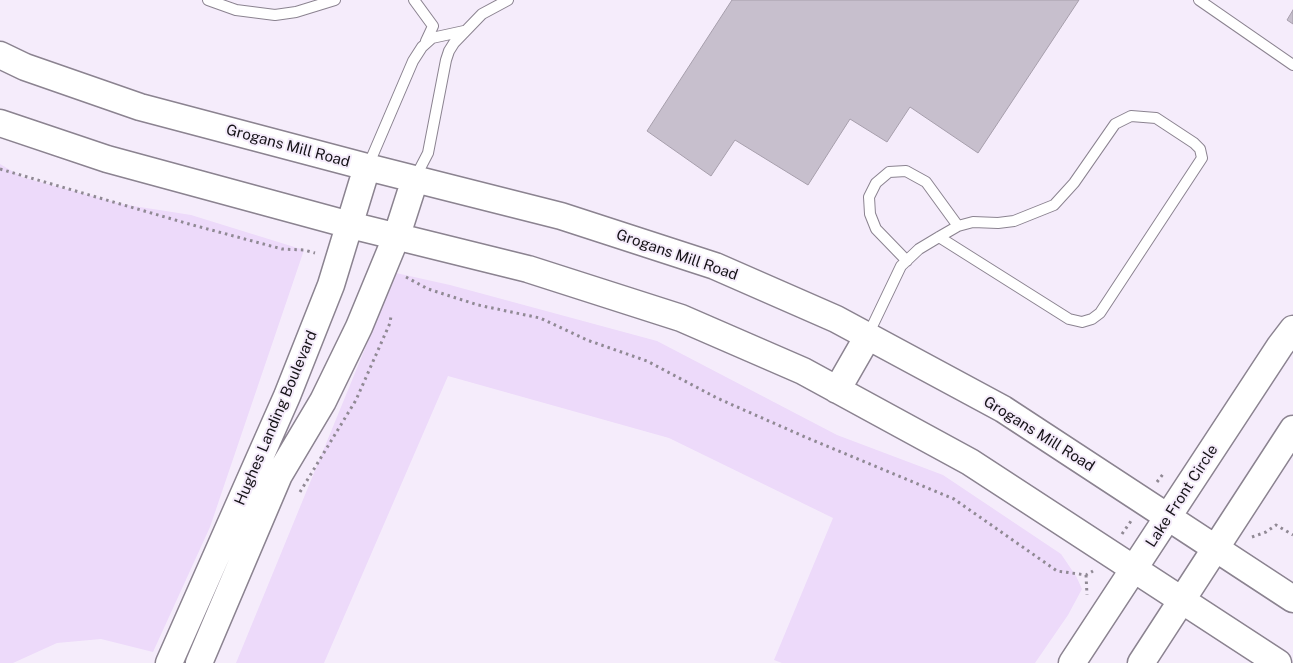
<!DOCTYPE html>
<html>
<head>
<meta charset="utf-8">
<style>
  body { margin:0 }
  canvas { display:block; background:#f5ecfb }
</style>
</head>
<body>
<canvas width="1293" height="663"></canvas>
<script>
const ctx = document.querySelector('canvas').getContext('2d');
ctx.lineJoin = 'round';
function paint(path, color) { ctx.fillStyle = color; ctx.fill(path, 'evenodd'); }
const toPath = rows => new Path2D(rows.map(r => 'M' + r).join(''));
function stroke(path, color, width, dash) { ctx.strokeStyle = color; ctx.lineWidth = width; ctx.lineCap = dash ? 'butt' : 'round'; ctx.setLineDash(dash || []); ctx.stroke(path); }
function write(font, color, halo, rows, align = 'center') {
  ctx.font = font + ' "Public Sans",sans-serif'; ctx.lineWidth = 4; ctx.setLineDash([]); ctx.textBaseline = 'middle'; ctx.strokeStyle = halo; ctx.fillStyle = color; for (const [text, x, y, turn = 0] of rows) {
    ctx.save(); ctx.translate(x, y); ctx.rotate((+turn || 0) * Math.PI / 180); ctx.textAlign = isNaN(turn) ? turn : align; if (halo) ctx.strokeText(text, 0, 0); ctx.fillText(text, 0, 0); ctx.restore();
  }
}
paint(toPath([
  [0,164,22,177,121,204,191,215,304,250,210,527,153,652,101,639,57,643,13,663,0,663],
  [396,273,450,285,657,341,837,435,943,475,1061,554,1076,576,1082,589,1068,615,1035,663,782,663,774,660,833,518,669,438,448,376,324,663,236,663]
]), '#eddafa');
const building = toPath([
  [732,0,1079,0,978,153,910,107,887,142,850,119,808,185,735,140,711,176,647,131,732,0],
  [1293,10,1293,24,1287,20,1293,10]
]);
paint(building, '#c7bfcd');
stroke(building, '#a79fac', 1);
const lane = toPath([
  [208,0,236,10,275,15,296,12,335,0],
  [414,0,433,26,426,41],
  [1199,0,1293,65],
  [368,166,413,61,422,47,432,38,464,31],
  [415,178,428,153,446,60,449,51,454,43,482,14,508,0],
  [907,261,876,229,870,214,869,197,876,183,889,172,906,171,926,182,958,226],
  [868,335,901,266,919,249,939,237,958,226,973,222,998,223,1014,221,1054,205,1074,183,1115,124,1131,116,1156,118,1194,143,1200,149,1202,158,1100,313,1092,319,1082,322,1069,319,939,237]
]);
const secondary = toPath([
  [0,55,25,67,140,107,367,167,561,216,715,266,836,319,1003,409,1293,599],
  [0,123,107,159,350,225,528,269,681,318,803,371,970,462,1278,663],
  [837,390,868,336],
  [169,663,287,396,331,285,367,167],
  [199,663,279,475,323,401,359,327,397,235,415,179],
  [1072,663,1280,346,1293,329],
  [1141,663,1293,429]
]);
stroke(lane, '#8b8390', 12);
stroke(secondary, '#8b8390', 29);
stroke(toPath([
  [0,169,189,224,282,249,304,250,315,253],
  [406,277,428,289,478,305,540,318,587,340,647,361,717,398,805,437,954,499,1057,571,1086,575,1093,571],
  [1157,482,1163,474,1165,476],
  [300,492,356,400,390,323,391,316],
  [1122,534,1131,521],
  [1252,537,1266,532,1276,525,1293,535],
  [1086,575,1087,595]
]), '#908994', 3, [2.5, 4]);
stroke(lane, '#fff', 10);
stroke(secondary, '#fff', 26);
write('15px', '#161318', '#f5ecfb', [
  ["Grogans Mill Road",288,146,15],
  ["Grogans Mill Road",677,255,19],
  ["Hughes Landing Boulevard",276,418,-67],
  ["Grogans Mill Road",1039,434,32],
  ["Lake Front Circle",1182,496,-57]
]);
</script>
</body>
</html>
